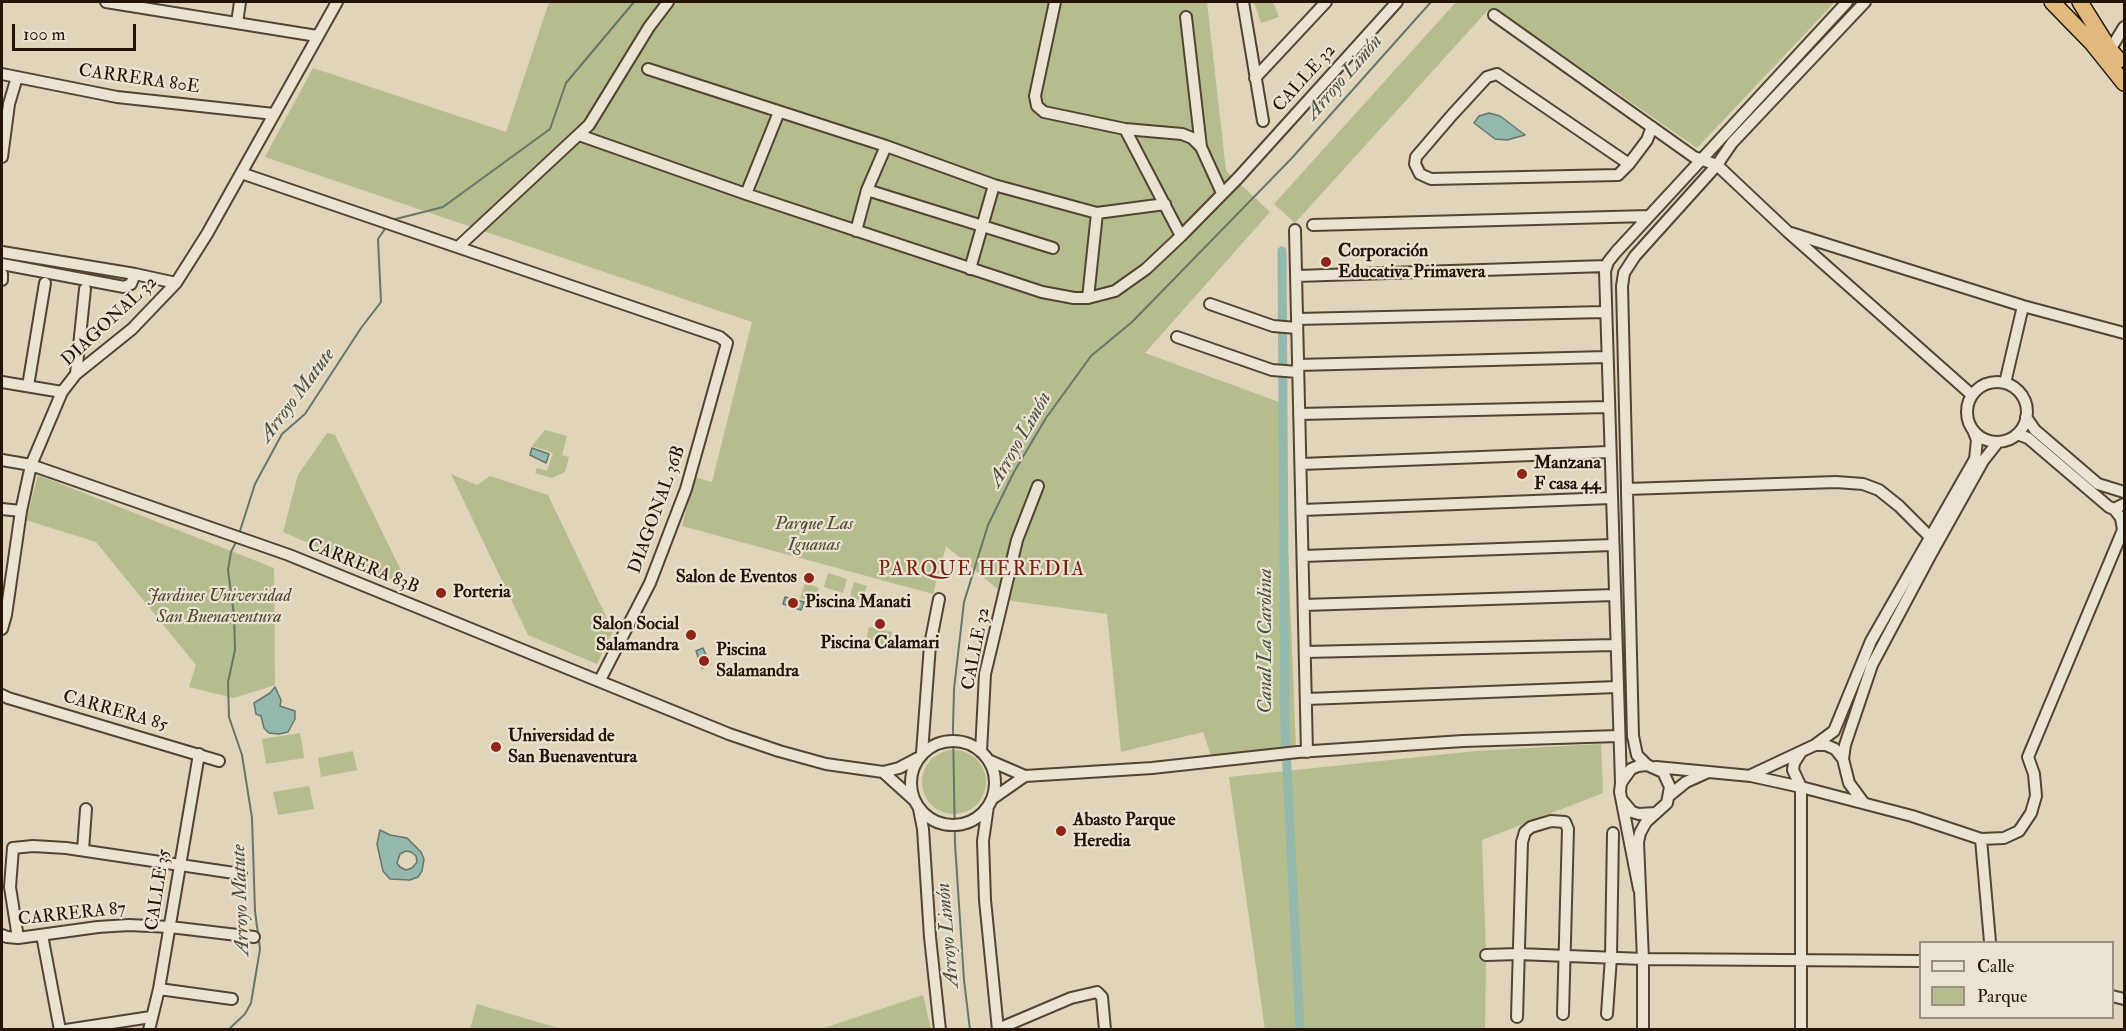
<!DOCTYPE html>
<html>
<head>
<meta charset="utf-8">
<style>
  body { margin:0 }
  #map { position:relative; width:2126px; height:1031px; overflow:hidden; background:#e0d4ba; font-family:"IM FELL Double Pica",serif }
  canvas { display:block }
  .frame { position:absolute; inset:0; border:3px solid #231406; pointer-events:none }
  .legend { position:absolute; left:1919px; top:941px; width:195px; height:78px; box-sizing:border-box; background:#ebe3d2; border:2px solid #9b9080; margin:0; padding:8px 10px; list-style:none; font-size:18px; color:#231406 }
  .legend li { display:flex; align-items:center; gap:12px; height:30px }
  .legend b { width:30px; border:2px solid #9b9080 }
  .scale { position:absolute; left:12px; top:24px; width:124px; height:27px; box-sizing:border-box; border:3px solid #231406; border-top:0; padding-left:8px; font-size:18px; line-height:21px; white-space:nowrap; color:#231406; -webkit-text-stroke:4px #ebe3d2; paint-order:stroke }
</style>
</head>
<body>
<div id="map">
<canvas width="2126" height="1031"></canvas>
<div class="frame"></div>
<ul class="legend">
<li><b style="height:8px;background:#ebe3d2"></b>Calle</li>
<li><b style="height:16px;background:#b5bc8d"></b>Parque</li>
</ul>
<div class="scale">100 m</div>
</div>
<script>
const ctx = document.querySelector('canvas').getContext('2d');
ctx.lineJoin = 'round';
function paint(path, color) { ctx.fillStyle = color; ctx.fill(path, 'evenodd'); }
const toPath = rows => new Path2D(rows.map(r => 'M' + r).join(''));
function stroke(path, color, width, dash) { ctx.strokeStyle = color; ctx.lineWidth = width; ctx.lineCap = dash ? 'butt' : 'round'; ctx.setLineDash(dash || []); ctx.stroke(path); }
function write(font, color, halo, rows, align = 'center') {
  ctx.font = font + ' "IM FELL Double Pica",serif'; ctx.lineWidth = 4.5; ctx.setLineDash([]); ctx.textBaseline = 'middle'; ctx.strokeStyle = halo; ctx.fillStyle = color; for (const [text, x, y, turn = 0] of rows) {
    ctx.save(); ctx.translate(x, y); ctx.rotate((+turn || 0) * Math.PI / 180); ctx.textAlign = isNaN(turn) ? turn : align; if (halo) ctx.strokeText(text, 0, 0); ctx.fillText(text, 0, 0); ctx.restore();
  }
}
paint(toPath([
  [549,2,1207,2,1226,171,1270,212,1145,353,1282,403,1296,748,1211,756,1203,732,1121,752,1107,614,1012,601,946,546,933,594,682,526,694,477,712,482,752,322,265,157,313,68,506,132],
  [1254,2,1273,2,1279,17,1261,23],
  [1456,2,1835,2,1697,148,1495,8,1487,11,1295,223,1274,204],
  [545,430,567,436,562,455,569,457,565,472,552,478,535,473,537,468,547,471,553,453,532,446],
  [327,433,335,435,409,587,283,532,298,475],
  [451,474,477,485,490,476,548,495,613,631,597,664,528,635],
  [38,475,274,568,275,685,234,698,189,687,196,665,96,542,26,520],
  [828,573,847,579,843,593,824,587],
  [854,582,867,586,862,601,850,597],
  [805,583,819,588,814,603,800,598],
  [869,627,892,632,889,646,866,641],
  [300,733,304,758,266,764,262,739],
  [1601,744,1603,793,1482,840,1486,955,1485,1029,1265,1030,1229,777,1476,751],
  '922 782a32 32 0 1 1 64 0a32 32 0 1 1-64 0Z',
  [353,751,357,770,321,777,318,758],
  [309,786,314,809,278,815,273,792],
  [923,995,931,1029,821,1029],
  [477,1004,561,1029,470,1029]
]), '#b5bc8d');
const water = toPath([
  [1489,113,1500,116,1525,135,1507,140,1495,139,1474,123,1479,116,1489,113],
  [532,448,549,454,546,463,530,455,532,448],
  [785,597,804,602,801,610,783,604,785,597],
  [703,648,710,664,702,668,696,651,703,648],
  [275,687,281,700,280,706,295,711,295,719,288,732,279,734,269,733,264,728,261,716,256,714,254,703,270,693,275,687],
  [380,830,390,835,407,838,421,852,424,859,422,871,418,877,410,880,390,879,383,871,377,844,380,830],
  [406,851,411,852,416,856,417,862,412,868,406,870,400,867,397,863,400,854,406,851]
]);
paint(water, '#94b8ad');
stroke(water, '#67766a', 1.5);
stroke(toPath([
  [392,220,443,207,550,129,566,83,634,2],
  [239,534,255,484,282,434,305,414,361,328,381,302,378,239,387,226],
  [228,1030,245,1014,251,1003,260,949,255,911,252,818,242,755,229,717,228,682,235,650,234,615,228,570,231,552,236,542],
  [970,1030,964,980,955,844,953,728,954,689,964,602,988,525,1014,472,1046,418,1091,356,1132,322,1291,159,1431,2]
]), '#67766a', 2);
stroke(toPath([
  [1282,251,1285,728,1300,1030]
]), '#94b8ad', 9);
const minor = toPath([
  [106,2,317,36],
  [1055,2,1035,96,1037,106,1044,112,1125,129,1182,134,1192,138,1201,147,1222,193],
  [1243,2,1263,121],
  [1494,15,1694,157,1717,165,1788,232,1972,395],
  [1186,17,1201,147],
  [237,23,240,2],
  [2110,50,2124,27],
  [648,69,886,146],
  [2,74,117,97,274,114],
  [1255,78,1326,2],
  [1125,129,1181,236],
  [579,135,746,194,1042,292,1074,298,1088,298,1115,291,1146,269,1181,236,1238,178,1397,2],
  [2,157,9,104,17,77],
  [1629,164,1497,74,1487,77,1452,115,1416,157,1415,164,1420,174,1431,179,1618,175,1629,164,1647,140,1652,127],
  [241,173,720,337,727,343,686,489,650,583,600,680],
  [867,190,1053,248],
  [746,194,779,112],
  [1313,225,1648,216],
  [1295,230,1307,752],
  [856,231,867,190,886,146,994,185,1097,213,1165,204],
  [1791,233,2023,306,2124,333],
  [458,247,589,125,649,27,668,2],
  [2,252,135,274,176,283],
  [2,264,124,287,131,284,135,274],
  [970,269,994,185],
  [1296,276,1606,266],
  [2,280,2,274],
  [1088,298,1097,213],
  [1210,304,1273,326,1297,328],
  [1297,319,1605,312],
  [1177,337,1272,370,1298,372],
  [1298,365,1606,357],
  [76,374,85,289],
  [2,382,62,392],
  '1967 412a30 30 0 1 1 60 0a30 30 0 1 1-60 0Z',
  [2005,383,2023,306],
  [28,386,45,283],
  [1299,414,1608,407],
  [2026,417,2035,430,2098,484,2124,492],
  [2017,434,2028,438,2109,507,2114,509,2124,504],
  [2,460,31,465,289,555,729,734,779,751,826,764,883,772,899,768,918,758],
  [1301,464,1609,452],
  [1627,489,1836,482,1863,484,1879,490,1899,506,1930,537],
  [2,509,21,511],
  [1302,510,1611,498],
  [1303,556,1612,545],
  [1304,605,1614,595],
  [2,629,6,615,21,511,31,465,62,392,76,374,132,329,176,283,207,234,337,2],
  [1305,652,1615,645],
  [2,695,8,698,219,761],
  [1307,699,1617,687],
  '911 783a42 42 0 1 1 84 0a42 42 0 1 1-84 0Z',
  [1816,745,1826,745,1835,749,1843,759],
  [981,752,985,674,1017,540,1038,486],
  [922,753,930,645,939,599],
  [988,760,1025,776,1152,768,1298,752,1463,741,1618,736],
  [1647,765,1637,755,1633,736,1622,286,1624,273,1635,256,1717,165,1732,143,1865,2],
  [1656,767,1751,776,1801,787,1912,816,1981,839,2004,838,2019,831,2031,813,2036,796,2034,774,2028,757,2123,530,2121,518,2114,509],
  [883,772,914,800],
  [1751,775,1815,745,1834,731,1871,641,1975,459,1977,440,1973,430],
  [1621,783,1605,271,1608,262,1616,252,1847,2],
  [1670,795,1686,782,1706,773],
  [992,799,1025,776],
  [1622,800,1632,812,1639,814,1655,813],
  [1863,802,1849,783,1843,759,1845,745,1872,665,1930,556,1983,461,1998,442],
  [988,806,983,841,985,900,998,1030],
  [919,809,923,829,930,937,940,1030],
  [1981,839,1990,942],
  [83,850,86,809],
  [1639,889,1620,792,1621,783,1631,769,1638,766,1647,765,1663,772,1670,787,1667,803,1646,822,1640,833,1638,842,1643,959,1643,1030],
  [2,935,7,937,18,938,98,927,129,925,170,927,254,937],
  [42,935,60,1030],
  [18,938,10,887,13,848,33,846,66,848,241,874],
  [1486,955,1518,954,1643,959,1920,961],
  [159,989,232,999],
  [2112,996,2124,999],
  [1607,1014,1611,957,1613,833],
  [1517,1017,1522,842,1525,832,1531,827,1551,821,1565,822,1568,829,1563,1014],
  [998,1029,1071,998,1097,992,1102,997,1105,1030],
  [66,1030,151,1017],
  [149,1030,159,989,199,754],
  [1801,1030,1801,787,1793,770,1794,763,1801,752]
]);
const highway = toPath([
  [2052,2,2092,43,2124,83],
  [2080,2,2110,50,2119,60]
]);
stroke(minor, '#524433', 14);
stroke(highway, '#231406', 18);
stroke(minor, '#ebe3d2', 10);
stroke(highway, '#e0ba7d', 15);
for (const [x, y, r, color] of [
  [1326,262,6,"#8f2418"],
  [1522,474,6,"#8f2418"],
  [809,578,6,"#8f2418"],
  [441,593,6,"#8f2418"],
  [793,603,6,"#8f2418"],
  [880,624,6,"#8f2418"],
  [691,635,6,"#8f2418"],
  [704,661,6,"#8f2418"],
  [496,747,6,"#8f2418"],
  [1061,831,6,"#8f2418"]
]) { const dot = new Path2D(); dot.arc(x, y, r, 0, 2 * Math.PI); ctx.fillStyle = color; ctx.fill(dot); stroke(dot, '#ebe3d2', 2); }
write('18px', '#231406', '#ebe3d2', [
  ["CALLE 32",1305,79,-48],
  ["CARRERA 80E",139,80,8],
  ["DIAGONAL 32",110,322,-43],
  ["DIAGONAL 36B",658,510,-70],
  ["CARRERA 83B",363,567,22],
  ["CALLE 32",977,649,-79],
  ["CARRERA 85",115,712,16],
  ["CALLE 35",159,890,-81],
  ["CARRERA 87",72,915,-6]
]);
write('bold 18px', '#231406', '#ebe3d2', [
  ["Corporación",1338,252],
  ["Educativa Primavera",1338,273],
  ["Manzana",1534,464],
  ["F casa 44",1534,485],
  ["Salon de Eventos",797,578,"right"],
  ["Porteria",453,593],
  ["Piscina Manati",805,603],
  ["Salon Social",679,625,"right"],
  ["Salamandra",679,646,"right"],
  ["Piscina Calamari",880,644,"center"],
  ["Piscina",716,651],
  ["Salamandra",716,672],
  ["Universidad de",508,737],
  ["San Buenaventura",508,758],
  ["Abasto Parque",1073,821],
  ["Heredia",1073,842]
], 'left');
write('italic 18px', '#4f462e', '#ebe3d2', [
  ["Parque Las",814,525],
  ["Iguanas",814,546],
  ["Jardines Universidad",219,597],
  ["San Buenaventura",219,618]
]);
write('italic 20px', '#4b4d40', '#ebe3d2', [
  ["Arroyo Limón",1345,78,-49],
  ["Arroyo Matute",298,396,-53],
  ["Arroyo Limón",1021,440,-60],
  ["Canal La Carolina",1267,641,-90],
  ["Arroyo Matute",242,900,-92],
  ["Arroyo Limón",949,935,-95]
]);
ctx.letterSpacing = '1.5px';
write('20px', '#7a1f14', '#ebe3d2', [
  ["PARQUE HEREDIA",982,571]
]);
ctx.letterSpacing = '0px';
</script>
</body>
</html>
